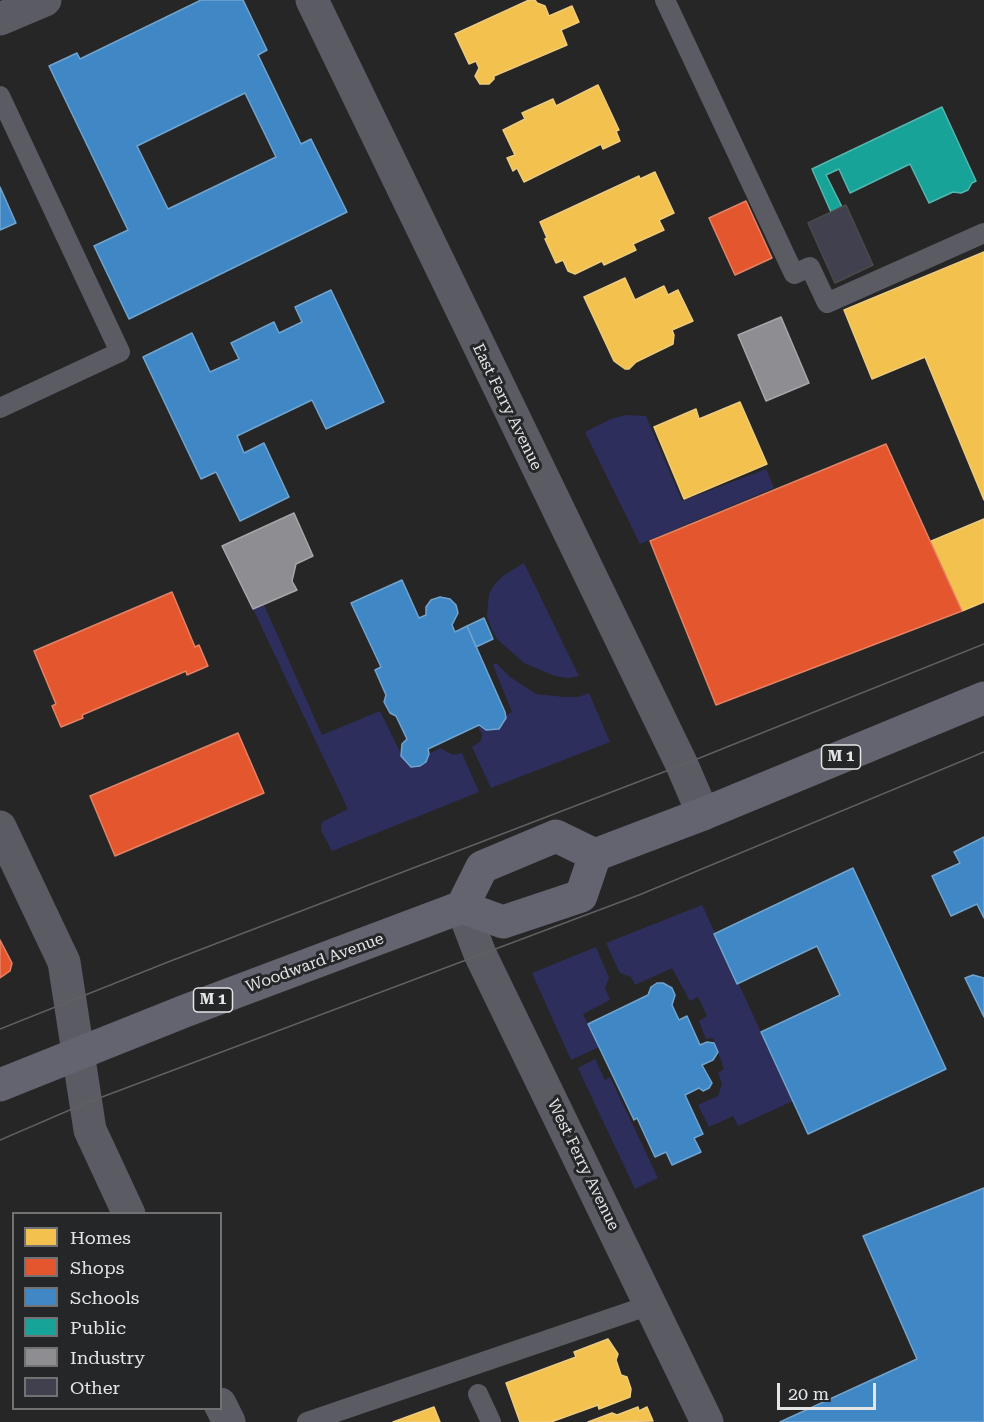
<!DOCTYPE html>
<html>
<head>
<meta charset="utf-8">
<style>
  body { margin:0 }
  #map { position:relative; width:984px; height:1422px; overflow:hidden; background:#262627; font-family:"Roboto Serif",serif }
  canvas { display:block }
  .legend { position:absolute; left:12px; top:1212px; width:210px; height:198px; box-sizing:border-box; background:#252628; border:2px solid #727274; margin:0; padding:8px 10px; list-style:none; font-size:18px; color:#e5e5e6 }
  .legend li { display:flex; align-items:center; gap:12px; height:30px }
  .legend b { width:30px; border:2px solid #727274 }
  .scale { position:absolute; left:777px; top:1383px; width:99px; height:27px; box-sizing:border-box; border:3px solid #e5e5e6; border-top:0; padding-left:8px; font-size:18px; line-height:21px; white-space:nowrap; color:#e5e5e6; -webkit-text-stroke:4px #252628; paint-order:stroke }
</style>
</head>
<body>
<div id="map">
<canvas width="984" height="1422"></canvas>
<ul class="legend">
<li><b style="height:16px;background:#f2c14e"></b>Homes</li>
<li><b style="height:16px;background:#e4572e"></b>Shops</li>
<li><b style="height:16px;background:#3f88c5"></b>Schools</li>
<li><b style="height:16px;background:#17a398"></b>Public</li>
<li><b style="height:16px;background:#8d8d92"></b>Industry</li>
<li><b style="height:16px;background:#40404e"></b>Other</li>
</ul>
<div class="scale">20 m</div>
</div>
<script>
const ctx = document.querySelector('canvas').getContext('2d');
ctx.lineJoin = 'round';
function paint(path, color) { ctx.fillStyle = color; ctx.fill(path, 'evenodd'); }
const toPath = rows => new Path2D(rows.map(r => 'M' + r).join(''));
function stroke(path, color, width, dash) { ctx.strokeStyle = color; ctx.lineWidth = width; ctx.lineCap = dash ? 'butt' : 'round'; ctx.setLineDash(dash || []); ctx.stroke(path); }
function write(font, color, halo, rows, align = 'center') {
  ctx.font = font + ' "Roboto Serif",serif'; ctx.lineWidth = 6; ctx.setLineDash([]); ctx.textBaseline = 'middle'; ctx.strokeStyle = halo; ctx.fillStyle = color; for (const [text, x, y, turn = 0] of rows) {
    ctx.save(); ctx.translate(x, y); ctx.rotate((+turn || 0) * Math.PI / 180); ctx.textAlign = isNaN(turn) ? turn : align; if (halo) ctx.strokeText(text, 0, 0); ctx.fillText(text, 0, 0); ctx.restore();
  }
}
paint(toPath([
  [626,415,646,416,682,501,766,469,774,488,640,544,585,432,611,419],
  [524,563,579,676,569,678,555,676,524,663,497,639,492,630,487,616,489,594,494,585,504,575],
  [264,605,322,735,380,711,405,762,411,767,420,766,426,762,429,754,440,748,453,755,462,753,479,792,332,851,321,830,322,822,348,809,253,609],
  [496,663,510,677,536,694,564,697,578,697,589,693,610,742,491,788,472,747,481,741,482,734,477,726,486,730,499,729,504,723,506,715,512,712,493,665],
  [702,905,793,1101,738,1126,733,1116,709,1127,698,1105,718,1096,722,1084,718,1073,724,1069,713,1038,706,1039,699,1021,707,1016,698,997,690,1001,672,968,635,985,631,977,620,973,606,943],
  [596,947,609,978,605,988,610,1000,583,1014,599,1047,571,1060,532,973],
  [595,1059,605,1080,610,1077,658,1178,635,1189,578,1068]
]), '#2e2e5c');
const homes = toPath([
  [529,0,535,0,537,3,545,6,549,16,572,6,579,22,561,30,567,45,494,76,494,79,489,84,480,84,475,76,479,68,476,61,469,64,455,34,529,0],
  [598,85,619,130,616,131,620,141,603,149,601,144,524,182,517,168,513,171,507,158,515,155,503,130,525,119,522,113,553,99,556,106,598,85],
  [655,172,674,213,659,220,664,230,633,244,636,250,604,265,602,261,575,274,568,271,563,260,556,263,545,239,547,238,540,222,639,176,640,179,655,172],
  [984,252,984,500,925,357,872,379,844,310,984,252],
  [625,278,635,300,664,286,668,295,678,290,693,321,672,330,674,335,673,344,636,362,629,369,625,369,614,361,584,297,625,278],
  [740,402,767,464,684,499,654,427,696,409,699,419,740,402],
  [984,519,984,602,962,611,929,542,984,519],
  [608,1339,618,1354,616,1360,621,1375,627,1377,631,1389,630,1397,599,1409,598,1405,551,1422,520,1422,506,1383,576,1357,574,1352,608,1339],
  [434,1407,440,1422,393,1422,434,1407],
  [638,1407,639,1411,647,1407,653,1421,588,1422,612,1413,617,1415,638,1407]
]);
paint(homes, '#f2c14e');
stroke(homes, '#eecc7c', 1.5);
const shops = toPath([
  [746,201,772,258,735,275,709,218,746,201],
  [886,444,962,611,716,705,650,541,886,444],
  [172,592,195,647,199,645,208,666,187,675,186,671,82,715,83,718,61,727,52,706,56,704,34,651,172,592],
  [238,733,264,793,115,856,90,796,238,733],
  [0,940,12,963,10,971,0,978,0,940]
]);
paint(shops, '#e4572e');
stroke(shops, '#e48265', 1.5);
const schools = toPath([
  [201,0,243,0,267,50,258,55,301,144,311,139,347,212,129,319,94,246,128,230,49,66,77,53,80,59,201,0],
  [245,93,276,157,168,209,137,146,245,93],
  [0,187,16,223,0,230,0,187],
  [331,290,384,402,326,429,312,400,237,436,244,453,264,443,289,497,240,521,216,472,201,479,143,357,192,333,210,372,239,359,231,343,274,322,279,333,302,322,295,307,331,290],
  [402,580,419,618,426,615,426,607,431,600,440,597,450,599,456,605,458,613,452,625,455,632,467,626,505,712,506,718,499,729,486,730,479,725,428,749,429,754,426,762,420,766,411,767,401,756,402,744,407,739,396,716,390,713,384,702,386,695,375,670,381,667,351,603,402,580],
  [484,618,493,639,476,647,467,626,484,618],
  [984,837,984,918,977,904,951,916,932,876,960,863,954,852,984,837],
  [853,868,946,1069,808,1134,761,1032,840,995,817,946,737,984,714,934,853,868],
  [973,975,984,978,984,1017,965,978,973,975],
  [657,983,663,983,672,988,675,995,672,1005,679,1020,687,1016,700,1045,707,1042,714,1043,718,1052,713,1060,702,1065,712,1083,709,1088,703,1091,699,1088,685,1095,703,1134,694,1138,701,1152,672,1165,666,1152,655,1157,637,1118,634,1120,588,1024,648,995,651,987,657,983],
  [984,1188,984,1422,780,1422,917,1359,863,1236,984,1188]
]);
paint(schools, '#3f88c5');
stroke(schools, '#71a4cf', 1.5);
const public = toPath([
  [942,107,976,181,972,183,968,190,961,193,953,192,929,203,910,164,850,193,839,169,826,175,842,207,831,212,812,169,942,107]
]);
paint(public, '#17a398');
stroke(public, '#55b7af', 1.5);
const industry = toPath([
  [781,317,809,383,766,401,738,335,781,317],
  [294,513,313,556,296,564,292,581,297,590,253,609,222,546,294,513]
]);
paint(industry, '#8d8d92');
stroke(industry, '#a7a7ab', 1.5);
const building = toPath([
  [846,205,873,265,835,283,808,223,846,205]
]);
paint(building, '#40404e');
stroke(building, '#4a4a4b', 1.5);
stroke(toPath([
  [665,0,794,274,810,267,827,303,984,233],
  [0,96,120,352,0,408],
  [478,1394,491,1422],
  [307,1422,650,1305]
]), '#5a5b63', 20);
stroke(toPath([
  [0,827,64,962,90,1130,129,1214],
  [462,907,480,954,707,1422],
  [220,1404,229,1422]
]), '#5a5b63', 33);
stroke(toPath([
  [312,0,682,765,703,814],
  [0,19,45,0]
]), '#5a5b63', 33);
stroke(toPath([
  [462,907,482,867,556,836,595,855,703,814,984,698],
  [0,1085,185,1011,462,907,503,922,581,896,595,855]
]), '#63646f', 33);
stroke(toPath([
  [0,1029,168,962,682,765,984,644],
  [0,1140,86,1103,639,895,984,752]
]), '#606064', 1.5);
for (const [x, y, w] of [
  [841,757,39],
  [213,1000,39]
]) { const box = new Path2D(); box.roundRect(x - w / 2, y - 12, w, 24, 4.5); ctx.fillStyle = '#252628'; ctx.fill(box); stroke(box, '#e5e5e6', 1.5); }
write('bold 15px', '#e5e5e6', null, [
  ["M 1",841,757],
  ["M 1",213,1000]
]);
write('16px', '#e5e5e6', '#252628', [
  ["East Ferry Avenue",507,407,64],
  ["Woodward Avenue",315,963,-20],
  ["West Ferry Avenue",583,1165,64]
]);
</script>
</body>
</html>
